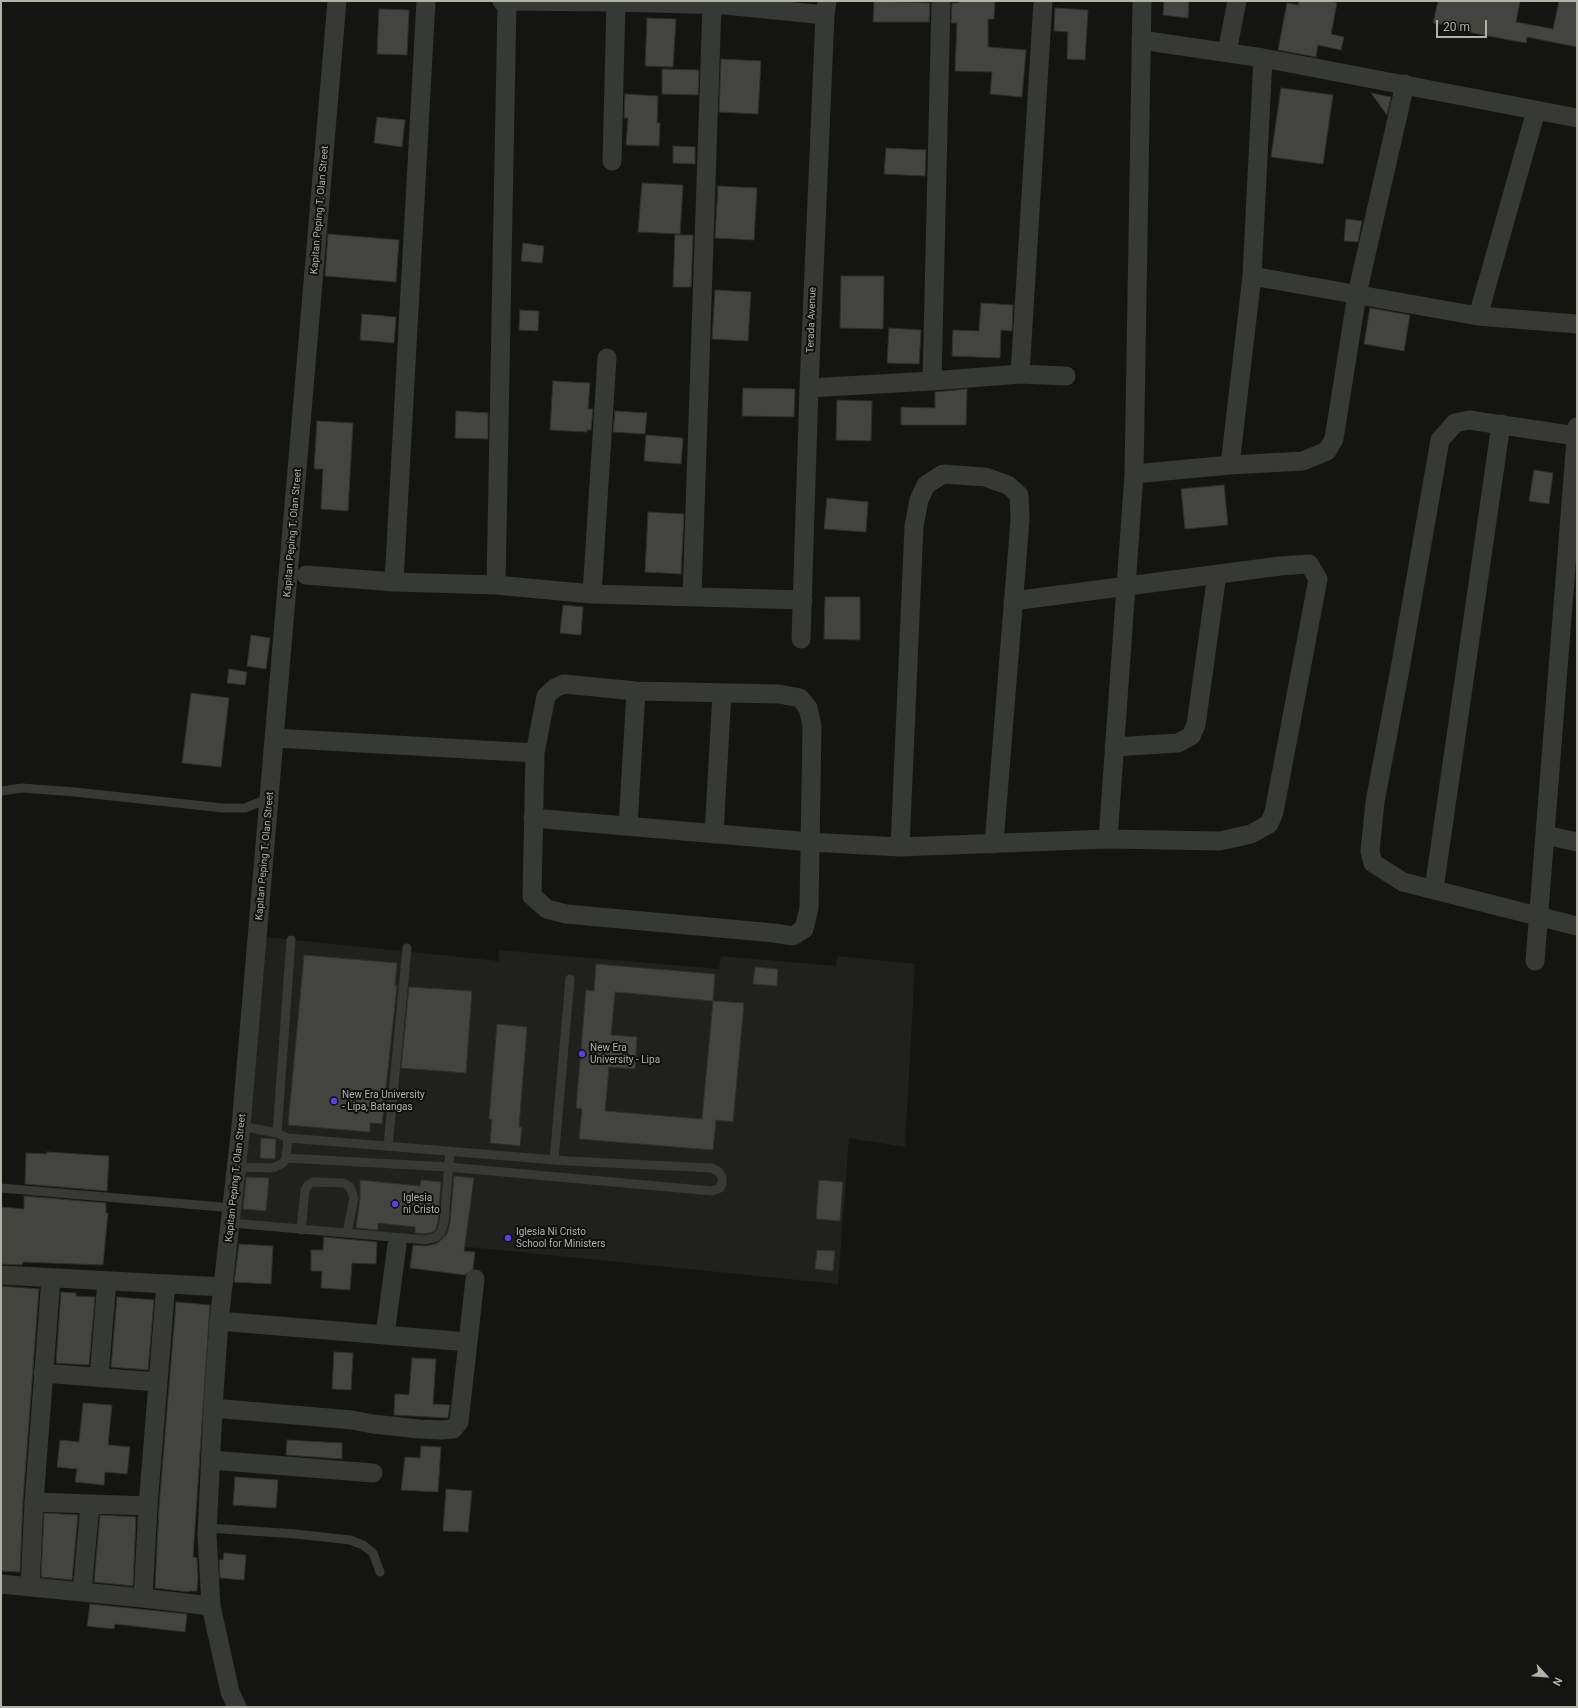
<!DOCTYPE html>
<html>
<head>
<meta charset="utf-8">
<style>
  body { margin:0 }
  #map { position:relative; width:1578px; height:1708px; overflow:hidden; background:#141413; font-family:Roboto,sans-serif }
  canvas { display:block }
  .frame { position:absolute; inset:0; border:2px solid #b1b3a6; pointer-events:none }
  .north { position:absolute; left:1526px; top:1656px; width:40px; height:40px; -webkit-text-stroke:3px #0f0f0e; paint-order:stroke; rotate:116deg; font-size:11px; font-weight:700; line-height:16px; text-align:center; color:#b1b3a6 }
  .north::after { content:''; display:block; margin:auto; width:14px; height:18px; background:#b1b3a6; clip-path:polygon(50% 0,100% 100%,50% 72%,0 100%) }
  .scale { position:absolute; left:1436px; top:20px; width:51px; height:18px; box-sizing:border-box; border:2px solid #b1b3a6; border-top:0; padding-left:5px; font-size:12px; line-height:14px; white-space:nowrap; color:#b1b3a6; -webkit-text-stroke:3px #0f0f0e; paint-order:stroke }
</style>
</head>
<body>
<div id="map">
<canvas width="1578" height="1708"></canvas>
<div class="frame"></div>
<div class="north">N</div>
<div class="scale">20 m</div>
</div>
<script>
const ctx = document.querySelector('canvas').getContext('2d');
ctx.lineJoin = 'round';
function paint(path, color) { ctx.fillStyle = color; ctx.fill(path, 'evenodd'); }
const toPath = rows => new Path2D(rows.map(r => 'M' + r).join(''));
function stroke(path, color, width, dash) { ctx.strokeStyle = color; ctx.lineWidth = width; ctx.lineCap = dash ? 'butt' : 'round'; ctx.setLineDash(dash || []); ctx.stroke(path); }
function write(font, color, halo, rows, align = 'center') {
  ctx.font = font + ' Roboto,sans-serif'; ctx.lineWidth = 4; ctx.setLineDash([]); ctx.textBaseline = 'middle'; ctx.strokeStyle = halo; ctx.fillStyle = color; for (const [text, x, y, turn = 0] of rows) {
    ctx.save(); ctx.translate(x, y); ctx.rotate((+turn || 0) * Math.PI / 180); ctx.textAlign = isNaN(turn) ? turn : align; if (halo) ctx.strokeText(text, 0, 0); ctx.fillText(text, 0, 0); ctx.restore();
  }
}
paint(toPath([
  [265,937,499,961,498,950,719,969,721,956,836,966,837,956,915,964,905,1147,849,1138,838,1284,239,1224]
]), '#20211f');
const building = toPath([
  [874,1,930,3,929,22,873,22,874,1],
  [959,1,995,1,994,19,988,19,988,47,1026,50,1022,97,990,94,992,72,955,71,957,23,951,23,952,3,959,3,959,1],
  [1164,1,1189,1,1188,18,1163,15,1164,1],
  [1299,1,1328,1,1337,3,1331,34,1344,37,1341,50,1318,45,1316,57,1278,50,1287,3,1298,5,1299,1],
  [1438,1,1520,1,1516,22,1553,29,1559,1,1577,1,1577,47,1527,37,1526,43,1488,36,1458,30,1458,27,1433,23,1438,1],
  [1055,8,1088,10,1085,60,1067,59,1068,32,1054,31,1055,8],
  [379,9,409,10,407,55,377,54,379,9],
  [647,18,676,19,673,67,645,66,647,18],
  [721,59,761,61,758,114,719,112,721,59],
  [662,69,699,70,698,95,662,94,662,69],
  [1281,88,1333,95,1323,164,1271,157,1281,88],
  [1371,93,1391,97,1387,115,1371,93],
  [625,94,658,96,657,123,660,123,659,146,626,145,628,118,624,118,625,94],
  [377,117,405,120,402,147,374,143,377,117],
  [673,146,695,147,695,164,673,163,673,146],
  [886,148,926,150,925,176,884,174,886,148],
  [642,183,683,185,680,234,638,232,642,183],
  [718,186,757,188,754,240,715,238,718,186],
  [1346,219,1362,221,1358,242,1344,241,1346,219],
  [328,234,399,240,396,282,325,276,328,234],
  [675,235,693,235,691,287,673,287,675,235],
  [523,243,544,246,542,263,521,261,523,243],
  [841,276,884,276,883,329,840,328,841,276],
  [715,290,751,292,748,341,712,339,715,290],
  [981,303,1013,305,1012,331,1001,330,1000,358,952,356,953,330,979,331,981,303],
  [1370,308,1410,315,1404,351,1364,344,1370,308],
  [520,310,539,311,538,331,519,330,520,310],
  [362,314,396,317,394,343,360,340,362,314],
  [889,328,921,330,919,364,887,363,889,328],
  [553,381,590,383,588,409,593,409,591,430,587,430,587,432,550,430,553,381],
  [743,388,795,389,794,417,742,416,743,388],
  [967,389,966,425,901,425,901,407,935,408,935,392,967,389],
  [837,400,872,401,871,441,836,440,837,400],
  [456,411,488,413,488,439,455,438,456,411],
  [615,411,647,413,645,434,613,432,615,411],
  [317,421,353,423,348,511,321,509,323,469,314,469,317,421],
  [646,435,683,438,681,464,644,461,646,435],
  [1534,470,1553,473,1549,504,1529,501,1534,470],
  [1224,485,1228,525,1185,529,1181,489,1224,485],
  [827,498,868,502,866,532,824,529,827,498],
  [648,512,684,514,681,574,645,572,648,512],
  [825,597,860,597,860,640,824,639,825,597],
  [563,605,583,607,581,635,560,633,563,605],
  [251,635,270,638,266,669,247,666,251,635],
  [229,669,247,672,245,685,227,683,229,669],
  [191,693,229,698,221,767,182,763,191,693],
  [304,955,397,963,395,986,397,986,382,1124,370,1123,370,1132,288,1125,304,955],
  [596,964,715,974,713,1001,744,1003,733,1122,716,1120,713,1150,579,1139,582,1109,576,1108,586,990,594,991,596,964],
  [615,992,713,1001,702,1119,605,1111,609,1067,635,1069,637,1037,611,1035,615,992],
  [755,967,778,969,777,986,753,984,755,967],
  [409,987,472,991,466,1073,401,1068,409,987],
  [497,1024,527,1027,519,1127,522,1127,520,1146,490,1143,492,1120,489,1119,497,1024],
  [261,1138,276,1139,275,1159,260,1158,261,1138],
  [47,1152,109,1156,107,1191,25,1184,26,1153,47,1154,47,1152],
  [454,1176,474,1178,464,1251,475,1252,473,1269,465,1275,410,1268,413,1245,426,1246,438,1243,447,1234,450,1223,454,1176],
  [246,1177,269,1178,266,1211,243,1209,246,1177],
  [360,1180,420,1186,421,1180,441,1182,438,1221,436,1229,433,1232,425,1234,415,1233,415,1227,378,1223,378,1230,356,1228,360,1199,360,1180],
  [819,1180,843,1182,840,1221,816,1219,819,1180],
  [24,1196,106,1203,106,1213,108,1213,103,1265,23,1262,22,1265,1,1264,1,1207,24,1209,24,1196],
  [324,1237,377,1242,376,1264,352,1263,350,1290,321,1288,322,1271,311,1271,311,1250,323,1250,324,1237],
  [239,1244,273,1246,271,1284,234,1282,239,1244],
  [817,1250,835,1251,833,1271,815,1269,817,1250],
  [1,1286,39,1289,23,1501,20,1572,1,1571,1,1286],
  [61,1292,76,1293,76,1296,95,1297,89,1365,56,1363,61,1292],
  [117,1297,154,1300,148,1370,111,1367,117,1297],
  [176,1302,210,1305,193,1557,197,1558,198,1577,197,1591,189,1591,189,1592,155,1588,159,1507,176,1302],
  [334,1352,353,1353,351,1390,332,1389,334,1352],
  [412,1358,436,1359,433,1404,450,1405,448,1418,394,1415,395,1394,409,1395,412,1358],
  [83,1403,112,1405,108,1445,130,1447,127,1474,105,1472,104,1485,75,1482,77,1469,57,1467,60,1440,79,1442,83,1403],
  [287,1440,342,1443,342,1459,286,1455,287,1440],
  [421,1446,441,1447,438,1492,401,1490,405,1457,420,1458,421,1446],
  [235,1477,278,1480,276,1508,233,1505,235,1477],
  [446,1489,472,1491,468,1532,443,1531,446,1489],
  [44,1513,78,1515,72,1580,41,1577,44,1513],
  [100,1515,136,1517,133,1586,94,1582,100,1515],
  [224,1553,246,1555,244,1580,220,1578,219,1560,223,1560,224,1553],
  [90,1604,187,1614,185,1632,115,1624,114,1629,87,1626,90,1604]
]);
paint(building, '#434440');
stroke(building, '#2f302d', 1);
stroke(toPath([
  [1,791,22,788,75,792,223,808,245,808,270,798],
  [277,1133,291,940],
  [388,1146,407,948],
  [286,1158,288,1138],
  [554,1160,570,979],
  [238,1167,273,1168,283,1163,286,1158,448,1167,712,1191,720,1188,722,1183,722,1177,719,1172,712,1168,568,1161,288,1138,277,1133,241,1126],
  [1,1188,233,1208],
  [231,1223,426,1240,436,1237,441,1232,444,1222,450,1151],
  [301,1230,305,1190,308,1185,313,1182,344,1183,350,1187,354,1198,347,1233],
  [208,1528,296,1534,350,1540,363,1545,373,1553,380,1572]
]), '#373934', 9);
stroke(toPath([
  [502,1,616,2,725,5,825,15],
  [1141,40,1263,58,1577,118],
  [1227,52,1237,1],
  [612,161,616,2],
  [1252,276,1478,316,1577,324],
  [1478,316,1536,111],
  [1020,374,1043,1],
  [932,381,941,1],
  [809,388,932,381,1020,374,1066,376],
  [1576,436,1469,420,1455,423,1440,440,1400,669,1375,802,1370,851,1373,863,1403,882,1577,926],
  [1230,465,1252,276,1263,58],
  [1134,474,1230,465,1303,461,1327,451,1334,439,1357,294,1405,84],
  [306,575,394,582,496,585,592,594,803,600],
  [394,582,426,1],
  [496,585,507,1],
  [592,594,607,358],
  [692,597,712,5],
  [801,639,809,388,825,15,827,1],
  [564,684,636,691,779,694,800,698,808,708,812,726,809,908,804,929,793,936,774,933,566,914,547,909,532,896,535,753,546,696,555,688,564,684],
  [275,738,535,753],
  [1114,747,1178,743,1191,736,1196,725,1217,574],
  [533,818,810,842,900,847,1108,839,1220,841,1251,834,1269,824,1274,812,1318,579,1309,564,1280,566,1013,601],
  [628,826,636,691],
  [714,834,722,693],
  [1545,835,1577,842],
  [1108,839,1134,474,1142,1],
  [900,847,914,526,919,500,926,485,943,474,985,477,1008,485,1019,495,1020,520,994,844],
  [1434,889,1501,424],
  [1535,961,1577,427],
  [1,1275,223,1287],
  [385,1335,397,1245],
  [468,1342,475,1279],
  [43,1373,157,1382],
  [99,1377,107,1281],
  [213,1408,352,1420,373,1424,419,1429,441,1430,453,1429,459,1422,468,1342,219,1321],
  [211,1460,373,1473],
  [34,1502,148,1506],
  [1,1584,143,1598,211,1606],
  [30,1587,34,1502,51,1278],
  [82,1592,90,1505],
  [143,1598,148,1506,166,1284],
  [237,1707,230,1692,211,1606,207,1535,213,1408,219,1321,241,1126,337,1]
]), '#373934', 19);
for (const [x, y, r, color] of [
  [582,1054,4,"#5842de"],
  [334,1101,4,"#5842de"],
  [395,1204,4,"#5842de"],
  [508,1238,4,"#5842de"]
]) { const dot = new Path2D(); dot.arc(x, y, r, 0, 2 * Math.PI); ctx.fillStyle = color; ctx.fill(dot); stroke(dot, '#0f0f0e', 1.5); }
write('10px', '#b1b3a6', '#0f0f0e', [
  ["Kapitan Peping T. Olan Street",320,210,-85],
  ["Terada Avenue",812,320,-88],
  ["Kapitan Peping T. Olan Street",293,533,-85],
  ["Kapitan Peping T. Olan Street",265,856,-85],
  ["Kapitan Peping T. Olan Street",236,1178,-84]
]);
write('10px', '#b1b3a6', '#0f0f0e', [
  ["New Era",590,1048],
  ["University - Lipa",590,1060],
  ["New Era University",342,1095],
  ["- Lipa, Batangas",342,1107],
  ["Iglesia",403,1198],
  ["ni Cristo",403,1210],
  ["Iglesia Ni Cristo",516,1232],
  ["School for Ministers",516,1244]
], 'left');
</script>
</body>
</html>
